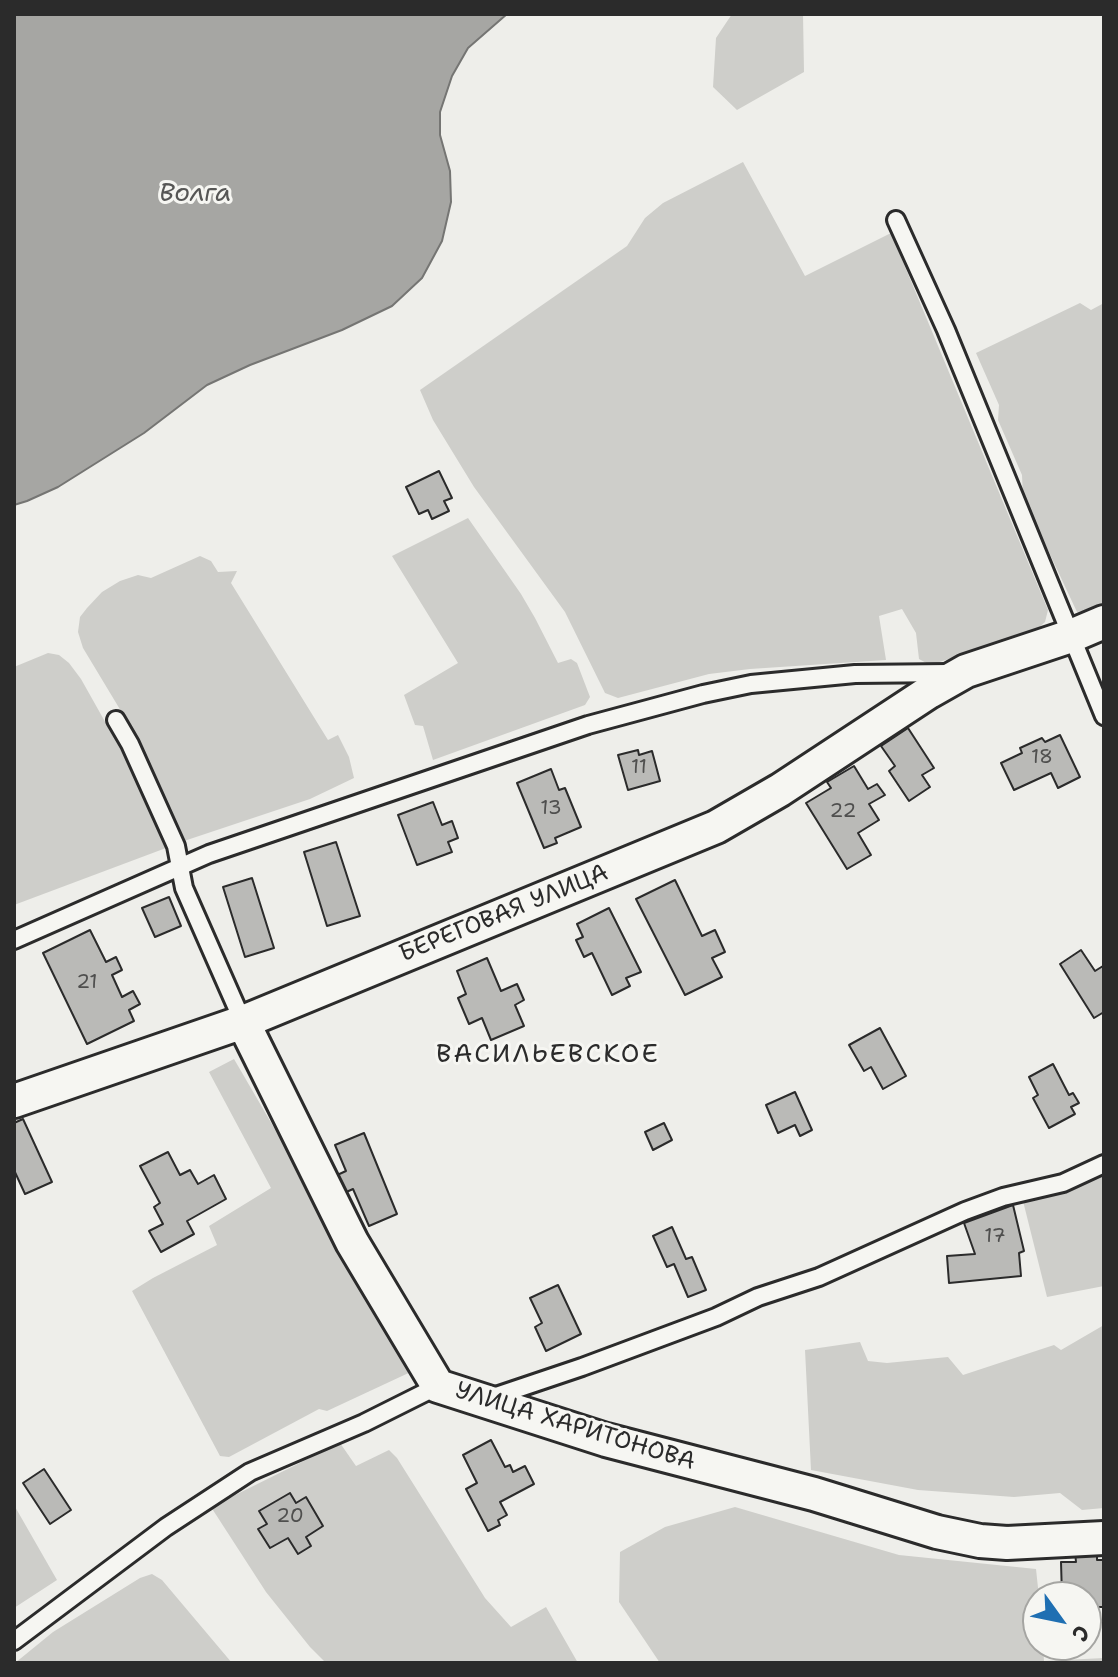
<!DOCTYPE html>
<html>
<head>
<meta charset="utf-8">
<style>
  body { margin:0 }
  #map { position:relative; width:1118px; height:1677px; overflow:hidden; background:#eeeeea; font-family:"Shantell Sans",sans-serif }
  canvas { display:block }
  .frame { position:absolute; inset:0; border:16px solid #2b2b2b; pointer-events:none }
  .north { position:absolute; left:1022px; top:1581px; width:80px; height:80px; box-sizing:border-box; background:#f6f6f2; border:2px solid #a5a5a2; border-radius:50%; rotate:123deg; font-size:22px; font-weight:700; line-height:32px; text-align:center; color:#2b2b2b }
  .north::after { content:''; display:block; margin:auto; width:28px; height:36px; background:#1f6fb2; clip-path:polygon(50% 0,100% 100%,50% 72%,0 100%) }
</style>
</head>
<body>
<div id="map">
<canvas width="1118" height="1677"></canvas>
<div class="frame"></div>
<div class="north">С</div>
</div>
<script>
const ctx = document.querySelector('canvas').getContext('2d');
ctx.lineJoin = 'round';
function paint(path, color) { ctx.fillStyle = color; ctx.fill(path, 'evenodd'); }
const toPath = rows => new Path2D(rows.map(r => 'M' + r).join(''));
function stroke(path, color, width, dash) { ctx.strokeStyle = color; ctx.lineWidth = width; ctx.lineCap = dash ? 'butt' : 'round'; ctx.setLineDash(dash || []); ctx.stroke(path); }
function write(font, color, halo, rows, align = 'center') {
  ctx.font = font + ' "Shantell Sans",sans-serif'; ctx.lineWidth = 6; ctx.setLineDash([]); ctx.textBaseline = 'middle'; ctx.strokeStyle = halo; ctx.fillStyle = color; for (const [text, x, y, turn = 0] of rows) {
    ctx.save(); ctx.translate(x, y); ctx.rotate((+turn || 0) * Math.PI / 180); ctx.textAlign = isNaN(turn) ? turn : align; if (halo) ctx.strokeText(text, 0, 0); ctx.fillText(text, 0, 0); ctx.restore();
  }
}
paint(toPath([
  [732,14,803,14,804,72,737,110,713,87,716,38],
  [743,162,805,276,891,233,1048,610,1045,622,1034,632,930,665,919,659,916,633,902,609,879,616,886,660,750,669,709,674,618,698,605,693,565,612,474,487,433,420,420,390,627,246,645,218,663,203],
  [1080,303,1091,310,1104,303,1104,607,1077,612,1023,497,1022,475,998,420,999,405,976,353],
  [468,518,521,594,535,618,558,663,571,659,577,663,590,697,585,705,433,760,423,726,415,725,404,695,458,663,392,556],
  [200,556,211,561,218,572,237,571,231,583,328,740,338,735,349,757,354,778,310,799,184,841,136,736,83,648,78,632,80,617,87,608,102,592,120,581,138,575,151,578],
  [48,653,59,655,69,663,81,679,117,743,123,748,166,848,14,905,14,667],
  [234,1059,415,1370,327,1411,319,1409,229,1457,220,1456,132,1291,153,1278,217,1245,209,1226,271,1188,209,1072],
  [1104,1175,1104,1286,1047,1297,1023,1201,1067,1189],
  [1104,1325,1104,1508,1082,1510,1060,1493,1014,1497,918,1490,811,1470,805,1350,860,1342,868,1361,887,1363,948,1357,963,1375,1054,1345,1061,1350],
  [340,1443,356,1466,389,1450,397,1458,485,1598,511,1627,546,1607,578,1663,326,1663,310,1647,266,1592,211,1507],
  [14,1505,57,1580,14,1608],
  [735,1507,899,1555,1036,1569,1039,1597,1038,1645,1043,1645,1044,1661,1104,1658,1104,1663,660,1663,619,1602,620,1552,665,1527],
  [152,1574,162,1580,232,1663,15,1663,53,1632,140,1578]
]), '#cececa');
const water = toPath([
  [14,14,507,14,468,48,452,76,440,112,440,135,450,171,451,202,442,241,422,278,392,306,342,330,250,365,207,385,144,433,58,487,27,501,14,505,14,14]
]);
paint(water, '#a6a6a3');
stroke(water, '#757573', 2);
const building = toPath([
  [439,471,452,498,444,501,449,511,432,519,428,510,419,514,406,487,439,471],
  [908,728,934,768,922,775,930,787,909,801,889,771,895,766,881,746,908,728],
  [1060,735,1080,777,1058,788,1051,773,1014,790,1001,763,1022,753,1020,748,1042,738,1045,742,1060,735],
  [638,750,639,755,652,751,660,781,628,790,618,755,638,750],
  [854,766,868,789,877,784,885,795,869,804,879,820,858,833,871,855,847,869,806,803,831,788,827,782,854,766],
  [551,769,559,790,565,788,581,827,555,838,557,843,544,848,517,783,551,769],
  [433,802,442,825,452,821,458,838,448,842,452,852,417,865,398,815,433,802],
  [336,842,360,916,327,926,304,852,336,842],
  [252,878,274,948,245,957,223,887,252,878],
  [675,880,702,936,715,930,725,952,712,958,722,977,685,995,636,899,675,880],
  [169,897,181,926,155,937,142,908,169,897],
  [609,908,641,972,626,978,630,986,612,995,592,953,584,957,576,940,583,937,577,924,609,908],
  [90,930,106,962,116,957,122,970,112,975,122,997,133,991,140,1004,129,1010,134,1021,87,1044,43,953,90,930],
  [1081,950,1095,971,1103,966,1104,968,1104,1012,1094,1018,1060,964,1081,950],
  [487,958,501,991,517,984,524,1000,515,1005,524,1026,491,1040,482,1018,469,1024,458,998,466,994,457,971,487,958],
  [880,1028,906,1076,883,1089,871,1067,864,1071,849,1045,880,1028],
  [1053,1064,1069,1095,1073,1093,1079,1103,1071,1107,1075,1114,1049,1128,1033,1098,1038,1095,1029,1077,1053,1064],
  [795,1092,812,1130,800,1136,795,1125,778,1133,766,1105,795,1092],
  [23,1119,52,1182,25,1194,14,1170,14,1123,23,1119],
  [664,1123,672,1140,653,1150,645,1132,664,1123],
  [364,1133,397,1214,369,1226,353,1189,342,1194,335,1176,346,1171,335,1145,364,1133],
  [168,1152,180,1175,190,1170,198,1184,214,1175,226,1199,187,1221,194,1234,161,1252,149,1231,163,1224,154,1207,160,1203,140,1166,168,1152],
  [1013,1205,1024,1251,1019,1253,1021,1276,949,1283,947,1256,975,1254,964,1223,1013,1205],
  [672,1227,686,1259,692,1257,706,1290,688,1297,674,1264,667,1267,653,1236,672,1227],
  [558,1285,581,1334,546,1351,535,1327,542,1323,530,1298,558,1285],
  [491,1440,505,1467,510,1465,513,1472,525,1466,534,1484,500,1502,507,1515,498,1520,500,1525,488,1531,466,1489,477,1483,463,1455,491,1440],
  [44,1469,71,1510,50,1524,23,1483,44,1469],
  [290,1493,296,1503,306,1497,323,1526,306,1537,311,1546,298,1554,288,1538,270,1548,258,1529,267,1524,259,1511,290,1493],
  [1097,1551,1097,1560,1104,1560,1104,1607,1093,1607,1093,1617,1086,1617,1086,1597,1062,1597,1061,1562,1076,1562,1075,1552,1097,1551]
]);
paint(building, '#babab7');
stroke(building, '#2b2b2b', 2);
const service = toPath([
  [896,220,946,330,1104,716],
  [116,720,130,744,176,846,184,888,243,1022],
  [14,940,209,854,588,725,703,694,751,684,855,674,949,673],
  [490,1398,582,1367,716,1317,758,1297,819,1277,965,1211,1003,1197,1063,1183,1104,1164],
  [14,1641,166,1527,250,1472,364,1423,438,1386]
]);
const minor = toPath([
  [243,1022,352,1242,438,1386,606,1440,814,1494,937,1532,980,1541,1007,1543,1104,1538],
  [14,1101,243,1022,716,827,780,790,929,692,966,671,1071,636,1104,622]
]);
stroke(service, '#2b2b2b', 22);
stroke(minor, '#2b2b2b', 38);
stroke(service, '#f6f6f2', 16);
stroke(minor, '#f6f6f2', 32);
write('20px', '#4f4f4e', null, [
  ["18",1042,758],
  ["11",639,768],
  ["13",551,809],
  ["22",843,812],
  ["21",87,983],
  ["17",995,1237],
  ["20",290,1517]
]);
write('24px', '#2b2b2b', '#f6f6f2', [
  ["БЕРЕГОВАЯ УЛИЦА",504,914,-22],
  ["УЛИЦА ХАРИТОНОВА",575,1427,17]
]);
write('italic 26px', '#565655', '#f6f6f2', [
  ["Волга",195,194]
]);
ctx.letterSpacing = '2px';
write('26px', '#2b2b2b', '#f6f6f2', [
  ["ВАСИЛЬЕВСКОЕ",548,1055]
]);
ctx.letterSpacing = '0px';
</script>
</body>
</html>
